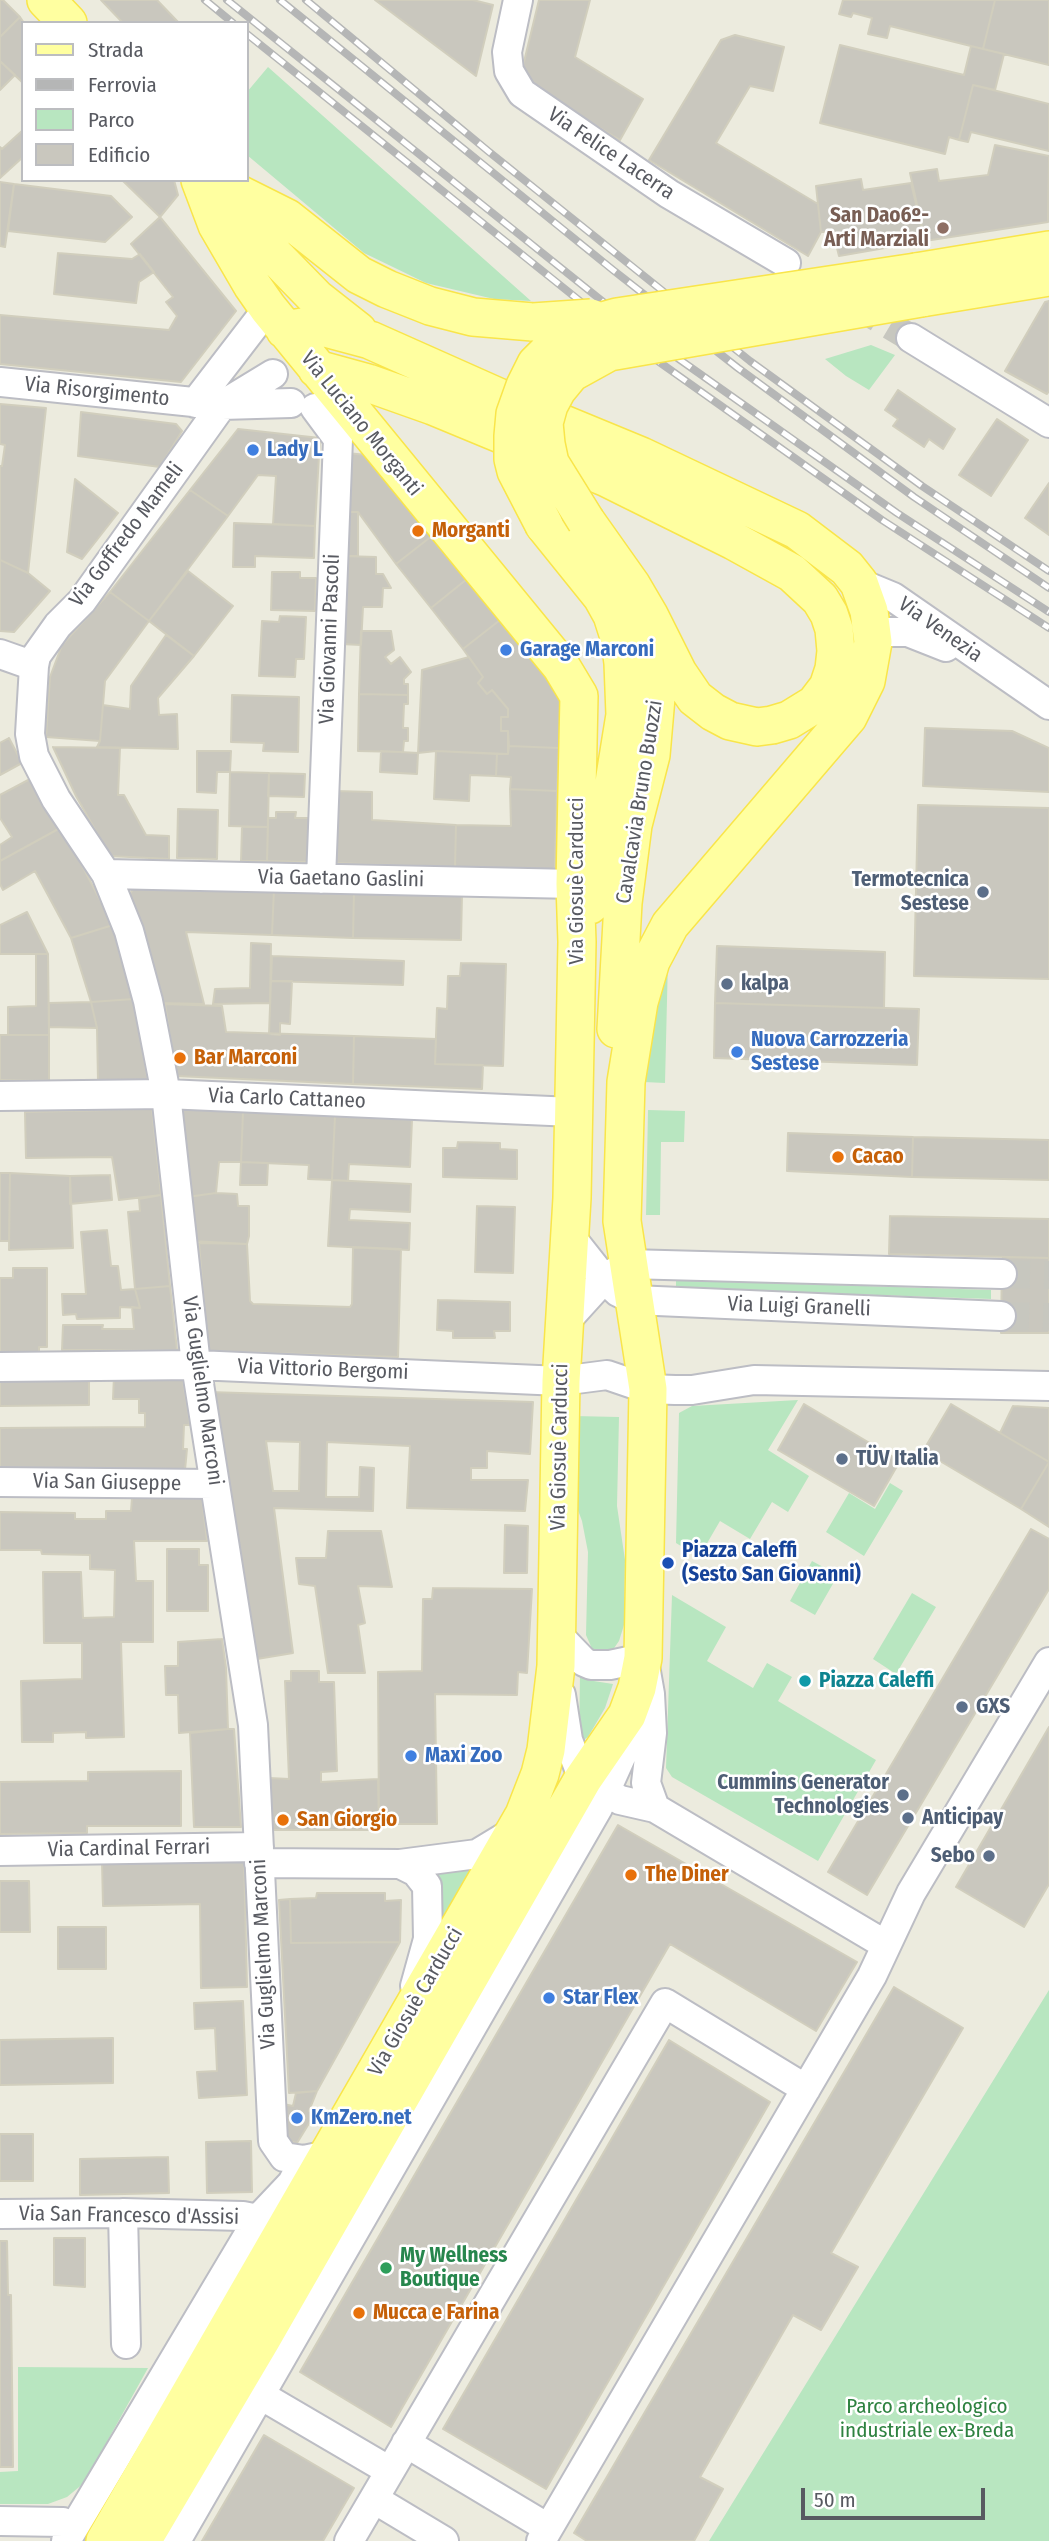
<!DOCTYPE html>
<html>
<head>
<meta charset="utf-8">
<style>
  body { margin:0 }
  #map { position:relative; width:1049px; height:2541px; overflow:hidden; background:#ecebde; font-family:"Fira Sans Condensed",sans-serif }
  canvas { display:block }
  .legend { position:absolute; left:21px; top:21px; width:228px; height:161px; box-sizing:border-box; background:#fff; border:2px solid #bcbdc0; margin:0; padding:9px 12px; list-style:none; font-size:21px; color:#585a61 }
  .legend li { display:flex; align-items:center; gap:14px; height:35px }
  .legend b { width:35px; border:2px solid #bcbdc0 }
  .scale { position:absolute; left:801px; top:2488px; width:184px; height:32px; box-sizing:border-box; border:4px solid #585a61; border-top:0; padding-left:9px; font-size:21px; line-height:24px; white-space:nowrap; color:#585a61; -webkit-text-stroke:5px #fff; paint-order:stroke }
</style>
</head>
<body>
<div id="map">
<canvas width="1049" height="2541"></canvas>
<ul class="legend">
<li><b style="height:9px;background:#ffffa0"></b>Strada</li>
<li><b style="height:9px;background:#b5b6b6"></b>Ferrovia</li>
<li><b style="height:19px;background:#b8e6c0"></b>Parco</li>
<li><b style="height:19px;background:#c9c7be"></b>Edificio</li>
</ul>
<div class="scale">50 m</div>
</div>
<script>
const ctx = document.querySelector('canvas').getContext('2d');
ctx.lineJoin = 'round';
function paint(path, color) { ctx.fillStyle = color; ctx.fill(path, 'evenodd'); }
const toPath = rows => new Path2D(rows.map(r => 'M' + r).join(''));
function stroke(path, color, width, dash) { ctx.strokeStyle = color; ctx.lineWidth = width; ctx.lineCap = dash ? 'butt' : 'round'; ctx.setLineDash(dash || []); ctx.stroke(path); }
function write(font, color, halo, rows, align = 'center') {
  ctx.font = font + ' "Fira Sans Condensed",sans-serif'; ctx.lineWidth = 5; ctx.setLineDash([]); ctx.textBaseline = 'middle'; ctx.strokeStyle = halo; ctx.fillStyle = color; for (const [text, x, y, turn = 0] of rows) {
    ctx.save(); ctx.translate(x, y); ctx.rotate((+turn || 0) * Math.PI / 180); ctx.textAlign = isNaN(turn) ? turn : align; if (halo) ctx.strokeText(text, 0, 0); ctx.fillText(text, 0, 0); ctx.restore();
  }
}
paint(toPath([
  [268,67,531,301,494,299,426,283,364,253,247,155,247,92],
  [871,345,895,355,869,390,846,376,825,359],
  [668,959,665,1083,644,1082,646,1028],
  [648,1110,685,1111,684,1142,661,1142,660,1215,646,1215],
  [676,1280,991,1290,991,1299,676,1288],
  [798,1400,768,1450,809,1476,788,1512,772,1502,750,1539,720,1521,699,1557,676,1543,679,1413,692,1406],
  [574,1416,619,1417,617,1506,625,1560,624,1625,619,1641,612,1651,605,1654,593,1651,586,1635,588,1552,582,1521,572,1494],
  [890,1483,903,1491,864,1556,826,1532,849,1493,875,1509],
  [812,1561,838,1575,815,1615,790,1601],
  [912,1593,936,1607,896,1674,873,1659],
  [672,1595,726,1627,707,1661,753,1688,767,1663,792,1677,778,1701,876,1760,818,1861,672,1777,666,1768],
  [580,1675,587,1680,613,1684,605,1708,588,1737,579,1743],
  [476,1865,439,1930,442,1906,440,1889,429,1866],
  [1049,1990,1049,2541,709,2541],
  [18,2367,148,2368,84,2483,67,2497,48,2504,0,2504,0,2472,18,2471]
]), '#b8e6c0');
const building = toPath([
  [0,0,3,0,20,17,0,37,0,0],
  [101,0,157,0,179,23,123,23,101,0],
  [375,0,473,0,493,5,476,76,375,0],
  [539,0,590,0,575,57,643,99,620,140,529,85,523,66,539,0],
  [843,0,995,0,983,49,890,26,887,38,868,34,872,18,853,13,851,17,839,14,843,0],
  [995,0,1049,0,1049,65,983,49,995,0],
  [20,17,24,23,23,83,0,61,0,37,20,17],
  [735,35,784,47,773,91,750,86,716,143,818,204,821,232,808,256,649,160,721,40,735,35],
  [840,45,964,75,971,46,1004,54,995,90,973,85,959,140,949,137,945,154,820,123,840,45],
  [0,61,15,75,0,90,0,61],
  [973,85,1049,104,1049,151,971,132,968,142,959,140,973,85],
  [23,130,23,157,0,178,0,147,2,149,23,130],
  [995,145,1049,156,1048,222,925,241,910,173,937,169,939,181,988,175,995,145],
  [861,179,863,190,911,183,925,241,839,256,833,232,821,232,816,186,861,179],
  [122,180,174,180,178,195,160,217,122,180],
  [0,182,14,184,5,247,0,246,0,182],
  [14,184,111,196,132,217,105,242,8,231,14,184],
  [160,217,236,311,181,382,0,364,0,315,169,330,177,316,166,302,173,297,131,244,160,217],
  [58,253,132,259,140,254,154,272,139,282,136,303,54,294,58,253],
  [1049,301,1049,391,1047,394,1005,371,1045,302,1049,301],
  [898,390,955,429,943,449,929,439,924,447,893,426,898,419,885,410,898,390],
  [0,404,46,408,28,573,0,560,0,466,2,466,5,445,0,444,0,404],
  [81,412,176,424,182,431,160,467,78,456,81,412],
  [997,419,1028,440,991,496,959,475,997,419],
  [238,429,320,438,315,526,273,524,276,476,258,475,228,516,190,490,238,429],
  [346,453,368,455,433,535,396,564,358,512,343,512,346,453],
  [75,479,118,513,82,559,67,552,75,479],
  [1049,483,1049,535,1025,518,1049,483],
  [190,490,228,516,149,621,110,592,190,490],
  [343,512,358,512,358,556,343,556,343,512],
  [234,523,315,526,314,558,255,556,255,567,233,567,234,523],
  [433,535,467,579,431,608,396,564,433,535],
  [343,556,376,557,376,574,383,574,391,588,383,588,382,607,363,607,361,645,341,644,343,556],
  [0,560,28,573,50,591,14,632,0,631,0,560],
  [188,571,233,606,194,656,149,621,188,571],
  [272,572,300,572,300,578,316,578,315,611,271,610,272,572],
  [467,579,500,620,463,649,431,608,467,579],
  [110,592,149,621,105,681,100,741,46,737,50,677,62,645,110,592],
  [280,616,306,617,304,659,296,659,295,677,259,676,262,621,279,622,280,616],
  [500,620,561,692,559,748,509,746,508,731,501,731,501,717,508,717,508,709,492,690,487,694,478,683,483,677,463,649,500,620],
  [361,631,391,631,394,650,385,657,391,664,400,657,411,672,404,679,404,684,408,684,408,695,359,694,361,631],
  [166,635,194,656,158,698,159,715,177,714,178,749,97,747,100,741,103,705,130,709,131,686,166,635],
  [469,657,483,677,478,683,487,694,492,690,508,709,508,717,501,717,501,731,508,731,508,754,436,751,418,753,422,670,469,657],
  [359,694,408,695,408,704,404,704,403,728,408,728,408,741,404,741,403,752,358,751,359,694],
  [232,695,299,697,298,752,263,751,264,743,231,742,232,695],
  [925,728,1012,731,1049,748,1049,792,923,786,925,728],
  [9,738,22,763,0,775,0,743,9,738],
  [509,746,559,748,557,791,510,789,511,777,496,776,497,754,508,754,509,746],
  [53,747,120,748,118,795,124,795,146,835,169,836,169,859,110,856,76,796,53,747],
  [197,751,231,751,230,772,217,772,216,793,197,792,197,751],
  [381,751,418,753,417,774,380,772,381,751],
  [436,751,497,754,496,776,470,775,469,801,434,799,436,751],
  [230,772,269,773,268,827,229,826,230,772],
  [269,773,305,774,304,797,268,796,269,773],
  [32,778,62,827,0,861,0,845,12,837,0,818,0,795,32,778],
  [510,789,557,791,555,867,551,870,455,867,456,825,511,826,510,789],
  [335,791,372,792,372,820,456,825,455,867,334,863,335,791],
  [918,805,1049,808,1049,979,914,976,918,805],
  [178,809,218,810,217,859,177,858,178,809],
  [276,812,296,812,295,818,309,818,309,862,267,861,268,818,276,818,276,812],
  [62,827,113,925,71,938,35,871,3,890,0,884,0,861,62,827],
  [242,827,268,827,267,861,241,861,242,827],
  [136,885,274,889,272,935,186,932,204,1004,159,1003,127,898,136,885],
  [274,889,354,891,353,938,272,935,274,889],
  [354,891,462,894,461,940,353,938,354,891],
  [27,912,48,954,0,954,0,925,27,912],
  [113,925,134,999,91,1002,71,938,113,925],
  [251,943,271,944,270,1003,213,1004,215,989,250,988,251,943],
  [717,946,885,952,884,1008,715,1003,717,946],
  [36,954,48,954,49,1035,8,1035,8,1007,36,1006,36,954],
  [272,956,404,961,403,985,271,981,272,956],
  [461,963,506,964,503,1066,435,1064,437,1008,447,1009,448,976,460,976,461,963],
  [271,981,292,981,290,1024,280,1023,280,1035,269,1034,271,981],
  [134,999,148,1082,98,1081,97,1028,91,1002,134,999],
  [91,1002,97,1028,49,1027,49,1003,91,1002],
  [715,1003,919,1009,917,1065,714,1058,715,1003],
  [165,1004,222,1006,226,1032,354,1036,353,1084,176,1076,165,1004],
  [0,1035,49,1035,49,1080,0,1080,0,1035],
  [354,1036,436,1039,435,1064,483,1065,482,1089,353,1084,354,1036],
  [152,1109,161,1195,119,1200,112,1157,26,1158,25,1112,152,1109],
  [176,1109,243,1112,241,1162,219,1162,216,1193,187,1197,176,1109],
  [243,1112,335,1116,332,1180,308,1179,309,1165,241,1162,243,1112],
  [335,1116,412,1120,410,1167,349,1164,348,1181,332,1180,335,1116],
  [788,1133,913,1137,912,1177,787,1171,788,1133],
  [913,1137,1049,1140,1049,1180,912,1177,913,1137],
  [458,1142,500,1143,500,1149,517,1150,517,1179,443,1177,443,1148,457,1148,458,1142],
  [241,1162,268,1163,267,1185,240,1185,241,1162],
  [0,1173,10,1173,9,1241,0,1241,0,1173],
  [10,1173,70,1176,73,1248,9,1250,10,1173],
  [110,1175,112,1200,70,1204,70,1176,110,1175],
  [332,1180,411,1184,410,1212,350,1209,349,1220,410,1223,409,1250,328,1246,332,1180],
  [216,1193,237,1194,238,1206,249,1206,249,1236,247,1244,192,1241,187,1197,216,1193],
  [161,1195,170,1286,135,1289,128,1212,140,1211,139,1199,161,1195],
  [477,1206,515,1207,513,1273,475,1272,477,1206],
  [890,1216,1049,1219,1049,1258,889,1254,890,1216],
  [107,1230,111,1266,118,1266,121,1290,135,1289,140,1308,120,1307,120,1318,77,1319,76,1314,63,1315,62,1294,86,1294,81,1232,107,1230],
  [199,1243,247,1244,250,1301,253,1304,350,1307,352,1304,353,1247,401,1249,398,1357,208,1351,199,1243],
  [1002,1257,1049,1258,1049,1333,1001,1333,1002,1257],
  [13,1268,47,1268,47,1347,39,1347,39,1352,0,1352,0,1278,13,1278,13,1268],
  [170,1286,177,1350,62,1350,63,1325,103,1325,102,1329,134,1329,132,1307,140,1308,135,1289,170,1286],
  [438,1300,510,1302,510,1331,494,1331,495,1338,453,1338,453,1331,437,1330,438,1300],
  [114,1375,182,1375,190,1425,184,1425,183,1449,187,1449,185,1470,0,1467,0,1428,145,1427,145,1413,139,1413,139,1399,113,1399,114,1375],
  [89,1377,89,1405,0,1406,0,1378,89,1377],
  [208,1392,533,1402,530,1454,487,1451,487,1468,471,1468,471,1480,528,1480,525,1511,407,1508,410,1446,327,1442,326,1497,359,1497,360,1467,374,1468,373,1511,274,1508,293,1653,251,1660,208,1392],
  [266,1441,300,1442,299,1491,273,1491,266,1441],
  [804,1404,900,1461,874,1506,778,1450,804,1404],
  [951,1404,1049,1462,1021,1509,923,1451,951,1404],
  [1013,1406,1049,1408,1049,1527,1021,1509,1049,1462,1000,1433,1013,1406],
  [132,1498,202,1499,207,1541,134,1541,136,1581,153,1581,153,1642,121,1642,124,1737,86,1738,86,1732,53,1733,53,1742,22,1742,21,1681,82,1679,82,1643,44,1643,43,1572,81,1572,83,1618,114,1617,115,1570,90,1569,90,1555,42,1554,41,1550,0,1550,0,1512,75,1513,75,1519,106,1519,106,1511,131,1511,132,1498],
  [505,1525,528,1526,527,1573,504,1573,505,1525],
  [1031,1529,1049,1539,1049,1589,867,1895,828,1872,1031,1529],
  [328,1531,381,1531,392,1587,358,1586,365,1623,358,1625,365,1673,328,1673,315,1586,299,1584,296,1558,326,1558,328,1531],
  [167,1549,199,1549,199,1565,208,1565,208,1611,167,1611,167,1549],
  [433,1588,532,1589,527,1673,518,1672,517,1695,435,1694,437,1824,379,1824,378,1672,422,1671,423,1599,432,1599,433,1588],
  [222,1639,226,1668,228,1729,179,1733,178,1695,166,1695,165,1666,178,1666,178,1642,222,1639],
  [291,1671,319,1671,319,1682,334,1682,337,1771,321,1772,321,1782,378,1779,379,1830,270,1830,269,1778,289,1779,285,1681,291,1681,291,1671],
  [1049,1727,1049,1884,1024,1927,956,1887,1049,1727],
  [228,1729,234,1729,241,1827,194,1827,190,1733,228,1729],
  [181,1771,181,1826,87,1826,87,1833,0,1834,0,1782,88,1781,88,1772,181,1771],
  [618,1825,857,1962,816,2031,670,1944,391,2427,300,2372,618,1825],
  [244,1859,247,1987,201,1988,200,1904,103,1906,102,1861,244,1859],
  [0,1881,29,1881,30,1932,0,1932,0,1881],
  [317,1893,385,1893,385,1901,401,1900,400,1942,291,1943,290,1899,316,1898,317,1893],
  [290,1899,291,1943,400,1942,317,2091,289,2093,279,1900,290,1899],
  [58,1927,106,1927,106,1969,58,1969,58,1927],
  [894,1987,963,2028,831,2253,858,2267,821,2330,793,2315,700,2477,723,2489,694,2541,587,2541,574,2533,894,1987],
  [243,2001,247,2095,199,2098,197,2072,217,2071,215,2028,195,2029,194,2003,243,2001],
  [113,2038,113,2083,0,2085,0,2040,113,2038],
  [669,2040,770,2102,546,2489,443,2429,669,2040],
  [317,2091,309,2111,316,2112,297,2143,284,2140,283,2104,293,2106,296,2093,317,2091],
  [0,2134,33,2134,33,2181,0,2181,0,2134],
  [251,2141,252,2192,207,2193,206,2142,251,2141],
  [168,2157,169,2193,80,2195,80,2159,168,2157],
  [54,2238,85,2238,85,2287,54,2285,54,2238],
  [0,2241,7,2241,8,2295,11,2295,13,2467,0,2467,0,2241],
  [264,2435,354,2488,323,2541,202,2541,264,2435]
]);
paint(building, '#c9c7be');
stroke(building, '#d1cebd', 2);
stroke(toPath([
  [854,304,911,338],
  [1002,1274,1049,1275],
  [1001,1316,1049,1317]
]), '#c7c7bf', 28, [28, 14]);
const minor = toPath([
  [518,0,507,52,509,71,522,93,669,194,786,263],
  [911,338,1049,423],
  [0,382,222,405,291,403],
  [195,403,268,308],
  [315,408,338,439,321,879],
  [859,583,893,597,1049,705],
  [872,632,908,632,946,647],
  [0,654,34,666,30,734,34,756,56,799,106,874,129,931,148,1001,166,1094,196,1365,253,1725,273,2141,284,2157,304,2160,328,2155],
  [34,666,36,656,58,625,82,601,222,405,273,374],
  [106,874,575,884],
  [0,1096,166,1094,573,1112],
  [570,1236,604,1279,618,1292,634,1300,1001,1316],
  [565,1322,604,1279,627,1264,1002,1274],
  [0,1367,196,1365,561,1381,607,1375,648,1389,675,1390,692,1390,754,1380,1049,1386],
  [0,1482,214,1484],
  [556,1633,584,1662,591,1665,610,1665,643,1658],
  [645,1666,650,1694,652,1733,646,1783,655,1808],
  [561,1695,568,1740,583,1779,620,1800,655,1808,886,1945],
  [0,1851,259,1847],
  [259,1863,400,1864,477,1854,515,1831],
  [400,1864,416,1872,427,1886,428,1939,415,1986],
  [123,2213,126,2344],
  [0,2214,123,2213,243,2216,258,2219],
  [245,2386,390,2471],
  [406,2443,548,2528],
  [374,2499,444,2541],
  [0,2521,63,2522,72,2530],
  [66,2541,258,2219,292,2183,304,2160],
  [176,2541,598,1808,630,1737,634,1720],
  [349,2541,665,2003,806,2089],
  [541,2541,872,1976,911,1893,1049,1662]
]);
const major = toPath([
  [46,0,68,23],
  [222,180,235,192,287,218,359,275,387,289,430,306,473,317,533,322],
  [235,192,262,239,276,257,316,298,358,331],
  [916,272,1049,250],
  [921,298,1049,277],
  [317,369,368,383,433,406,607,478,734,541,792,573,820,599,829,614,834,629,836,651,834,669,828,687,815,704,789,720,772,725,757,727,730,721,713,712,695,698,678,673,649,615],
  [586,521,632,586,649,615,655,651,657,686,651,755,633,825,623,903,616,1029],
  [544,525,602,597,612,615,620,640,623,663,625,715,598,881,590,905],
  [105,2541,524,1815,540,1774,546,1750,556,1666,561,1381,572,1198,577,942,575,884,579,696,561,666,268,308,252,285,217,225,200,180],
  [142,2541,261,2340,583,1779,627,1715,637,1688,643,1658,648,1389,622,1221,626,1082,639,1002,651,961,670,925,848,717,866,681,873,642,869,611,859,583,847,568,797,530,641,456,498,397,370,340,314,325,285,330]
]);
stroke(minor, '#bcbdc4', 32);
stroke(major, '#f9e54a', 40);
stroke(minor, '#fff', 28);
stroke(major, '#ffffa0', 37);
const rail = toPath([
  [205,0,233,23],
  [227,0,642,333,897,513,1049,612],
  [280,0,613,270,738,368,914,497,1049,588],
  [306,0,488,151,750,361,922,486,1049,571],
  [247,34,631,342,882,520,1049,628]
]);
stroke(rail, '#b5b6b6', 8);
stroke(rail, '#fff', 5, [16]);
const majorBridge = toPath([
  [533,322,591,318],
  [586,521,550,463,546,444,544,423,549,405,557,390,571,373,609,352,921,298],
  [544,525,516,471,513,459,513,436,515,414,525,386,536,364,559,341,592,324,617,317,916,272]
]);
stroke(majorBridge, '#f9e54a', 40, []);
stroke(majorBridge, '#ffffa0', 37);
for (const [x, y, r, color] of [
  [943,228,7,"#8d6e63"],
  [253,450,7,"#3f7fe0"],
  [418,531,7,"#e8710a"],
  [506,650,7,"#3f7fe0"],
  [983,892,7,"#5c6f8a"],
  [727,984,7,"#5c6f8a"],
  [737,1052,7,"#3f7fe0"],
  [180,1058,7,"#e8710a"],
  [838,1157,7,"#e8710a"],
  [842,1459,7,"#5c6f8a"],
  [668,1563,7,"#1a4fb4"],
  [805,1681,7,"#0f9aa8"],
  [962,1707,7,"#5c6f8a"],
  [411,1756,7,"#3f7fe0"],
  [903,1795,7,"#5c6f8a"],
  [908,1818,7,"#5c6f8a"],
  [283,1820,7,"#e8710a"],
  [989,1856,7,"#5c6f8a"],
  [631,1875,7,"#e8710a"],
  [549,1998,7,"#3f7fe0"],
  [297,2118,7,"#3f7fe0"],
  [386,2268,7,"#2e9e5b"],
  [359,2313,7,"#e8710a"]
]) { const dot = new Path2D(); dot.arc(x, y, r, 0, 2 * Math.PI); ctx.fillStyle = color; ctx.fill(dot); stroke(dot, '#fff', 2.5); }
write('21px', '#585a61', '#fff', [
  ["Via Felice Lacerra",611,154,34],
  ["Via Risorgimento",97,392,6],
  ["Via Luciano Morganti",361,424,51],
  ["Via Goffredo Mameli",127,535,-53],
  ["Via Venezia",940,630,35],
  ["Via Giovanni Pascoli",330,639,-88],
  ["Cavalcavia Bruno Buozzi",640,802,-81],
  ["Via Gaetano Gaslini",341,879,1],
  ["Via Giosuè Carducci",577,881,-90],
  ["Via Carlo Cattaneo",287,1099,2],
  ["Via Luigi Granelli",799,1307,2],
  ["Via Vittorio Bergomi",323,1370,2],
  ["Via Guglielmo Marconi",202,1391,82],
  ["Via Giosuè Carducci",560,1447,-89],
  ["Via San Giuseppe",107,1483,1],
  ["Via Cardinal Ferrari",129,1849,-1],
  ["Via Guglielmo Marconi",264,1954,-93],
  ["Via Giosuè Carducci",416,2002,-60],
  ["Via San Francesco d'Assisi",129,2216,1]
]);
write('bold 21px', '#785e54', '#fff', [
  ["San Dao6º-",929,216],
  ["Arti Marziali",929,240]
], 'right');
write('bold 21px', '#366cbe', '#fff', [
  ["Lady L",267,450],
  ["Garage Marconi",520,650],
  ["Nuova Carrozzeria",751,1040],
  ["Sestese",751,1064],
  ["Maxi Zoo",425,1756],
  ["Star Flex",563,1998],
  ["KmZero.net",311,2118]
], 'left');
write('bold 21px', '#c56008', '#fff', [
  ["Morganti",432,531],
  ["Bar Marconi",194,1058],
  ["Cacao",852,1157],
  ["San Giorgio",297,1820],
  ["The Diner",645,1875],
  ["Mucca e Farina",373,2313]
], 'left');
write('bold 21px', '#4e5e75', '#fff', [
  ["Termotecnica",969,880,"right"],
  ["Sestese",969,904,"right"],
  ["kalpa",741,984],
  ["TÜV Italia",856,1459],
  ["GXS",976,1707],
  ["Cummins Generator",889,1783,"right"],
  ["Technologies",889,1807,"right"],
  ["Anticipay",922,1818],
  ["Sebo",975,1856,"right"]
], 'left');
write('bold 21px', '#164399', '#fff', [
  ["Piazza Caleffi",682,1551],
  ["(Sesto San Giovanni)",682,1575]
], 'left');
write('bold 21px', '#0d838f', '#fff', [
  ["Piazza Caleffi",819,1681]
], 'left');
write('bold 21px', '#27864d', '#fff', [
  ["My Wellness",400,2256],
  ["Boutique",400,2280]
], 'left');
write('21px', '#2e8240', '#fff', [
  ["Parco archeologico",927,2407],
  ["industriale ex-Breda",927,2431]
]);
</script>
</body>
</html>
